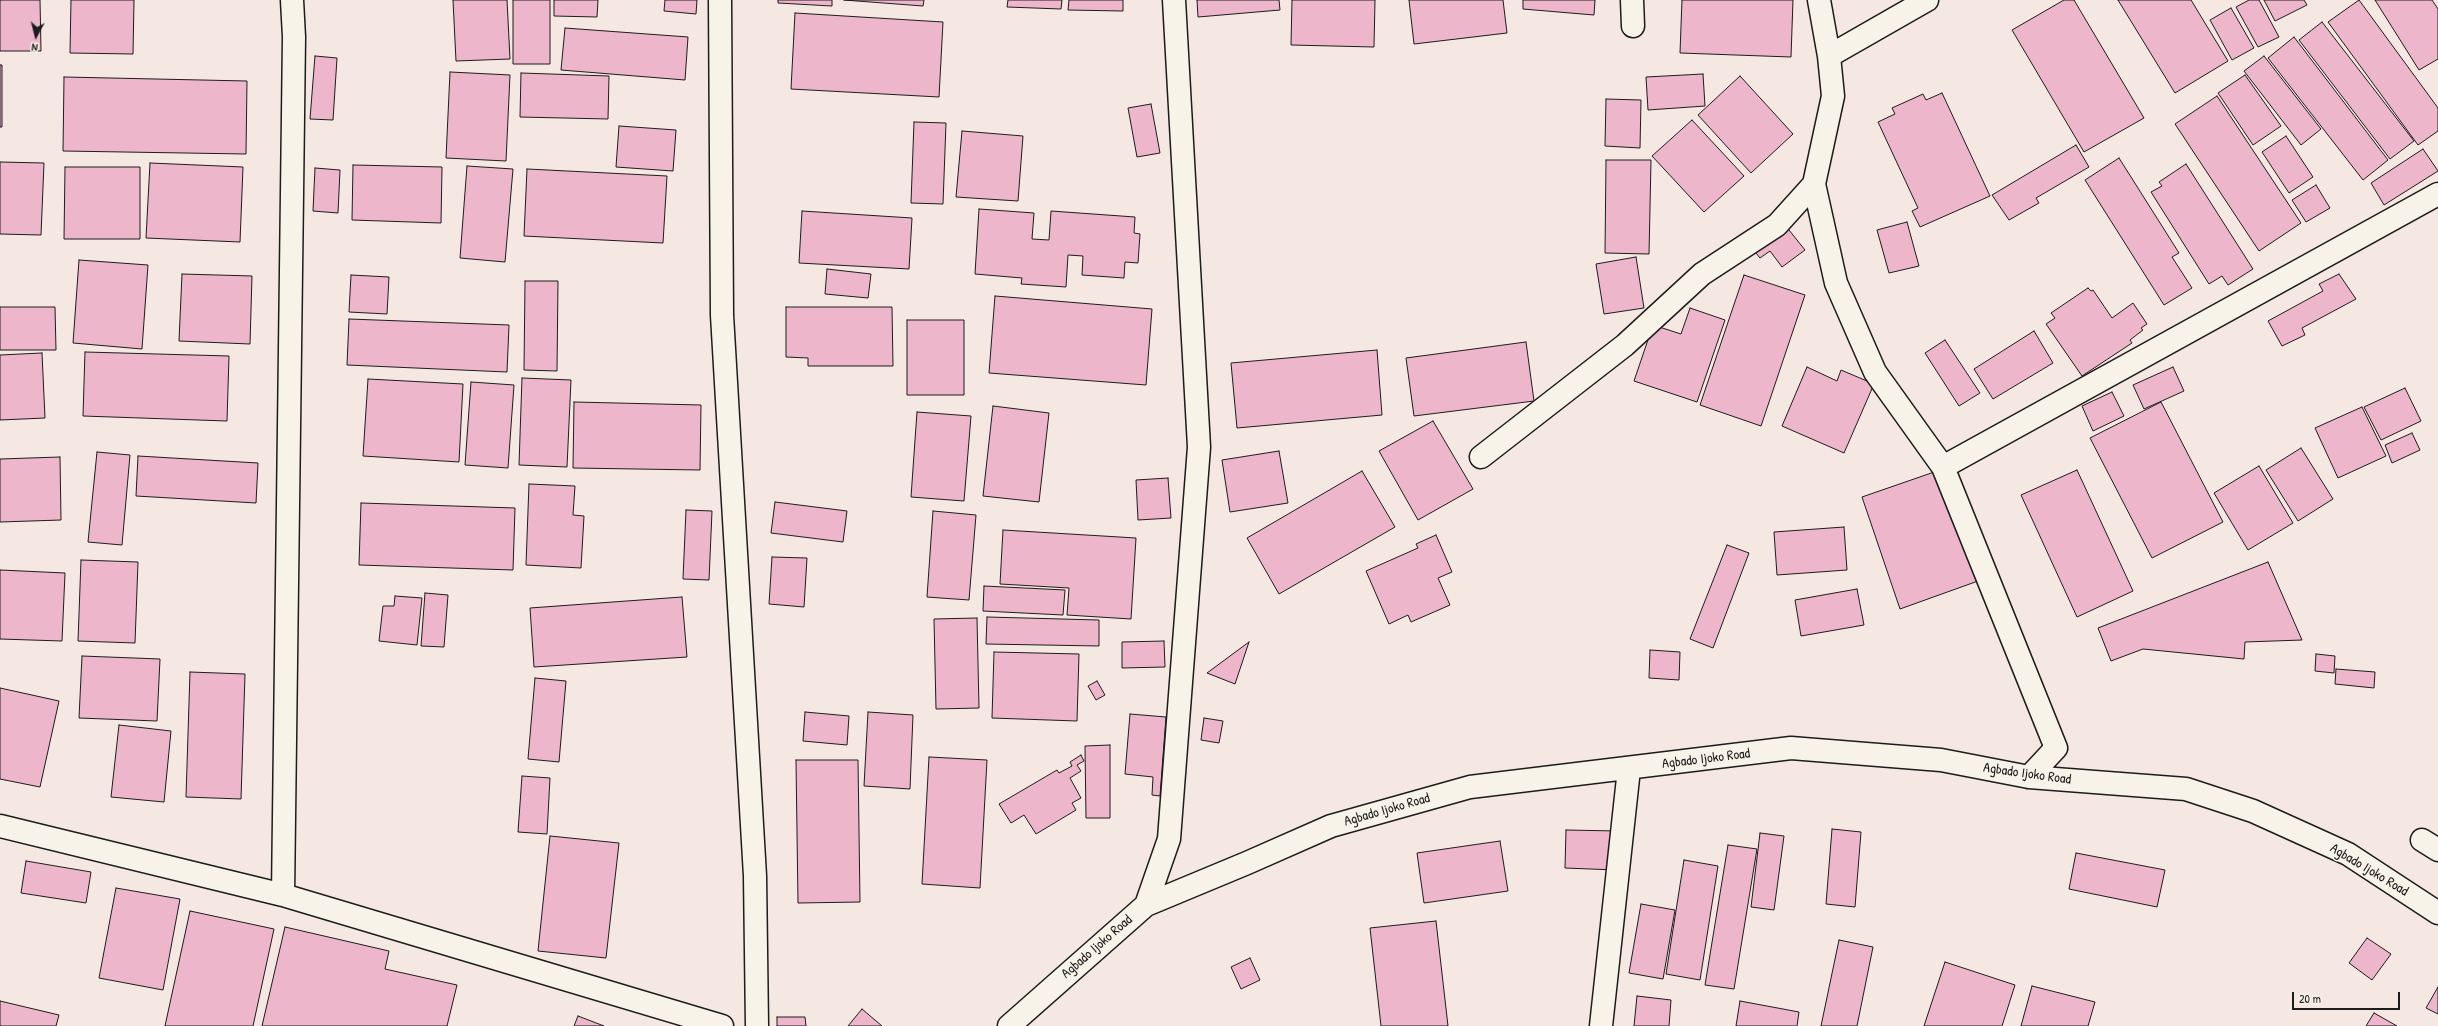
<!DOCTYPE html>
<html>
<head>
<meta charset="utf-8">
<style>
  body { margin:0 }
  #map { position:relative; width:2438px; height:1026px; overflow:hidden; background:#f5e7e2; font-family:"Patrick Hand",sans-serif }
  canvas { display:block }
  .north { position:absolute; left:16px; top:16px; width:40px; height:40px; -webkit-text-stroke:3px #f7f3e8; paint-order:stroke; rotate:187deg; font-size:11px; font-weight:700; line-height:16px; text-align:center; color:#1c1c1c }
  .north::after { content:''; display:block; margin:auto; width:14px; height:18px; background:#1c1c1c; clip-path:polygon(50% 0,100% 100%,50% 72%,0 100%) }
  .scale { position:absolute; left:2292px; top:992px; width:108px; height:18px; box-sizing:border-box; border:2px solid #1c1c1c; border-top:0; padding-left:5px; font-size:12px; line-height:14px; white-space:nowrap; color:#1c1c1c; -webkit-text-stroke:3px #f7f3e8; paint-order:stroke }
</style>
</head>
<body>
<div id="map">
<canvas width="2438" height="1026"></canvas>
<div class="north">N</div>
<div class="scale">20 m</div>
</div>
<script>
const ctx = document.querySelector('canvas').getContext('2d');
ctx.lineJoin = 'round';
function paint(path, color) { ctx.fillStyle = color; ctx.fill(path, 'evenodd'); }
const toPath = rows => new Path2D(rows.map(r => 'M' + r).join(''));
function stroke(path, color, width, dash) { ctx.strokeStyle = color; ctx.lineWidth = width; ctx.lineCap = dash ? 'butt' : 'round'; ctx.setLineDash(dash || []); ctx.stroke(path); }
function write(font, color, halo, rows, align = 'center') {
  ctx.font = font + ' "Patrick Hand",sans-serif'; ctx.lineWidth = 3; ctx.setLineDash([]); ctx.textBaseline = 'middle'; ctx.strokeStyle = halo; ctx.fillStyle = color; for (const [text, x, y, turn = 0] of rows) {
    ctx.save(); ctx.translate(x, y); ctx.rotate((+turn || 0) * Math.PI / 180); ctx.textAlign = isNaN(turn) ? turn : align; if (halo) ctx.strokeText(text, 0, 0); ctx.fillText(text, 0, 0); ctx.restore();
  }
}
const building = toPath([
  [0,0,40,0,41,51,0,51,0,0],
  [71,0,134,0,133,54,70,53,71,0],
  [453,0,507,0,510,59,456,61,453,0],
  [513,0,550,0,550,64,513,64,513,0],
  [554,0,598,0,597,17,554,16,554,0],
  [665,0,697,0,696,14,664,11,665,0],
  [778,0,832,0,832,6,778,3,778,0],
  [844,0,924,0,923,6,844,0],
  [1008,0,1062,0,1061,9,1007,7,1008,0],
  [1069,0,1123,0,1123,11,1068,10,1069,0],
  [1197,0,1279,0,1280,10,1198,17,1197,0],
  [1292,0,1375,0,1374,47,1291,45,1292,0],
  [1409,0,1503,0,1507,33,1414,44,1409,0],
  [1523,0,1595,0,1594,15,1523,9,1523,0],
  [1682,0,1793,0,1791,57,1680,53,1682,0],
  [2064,0,2074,0,2144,118,2084,152,2012,30,2064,0],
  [2118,0,2191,0,2228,61,2175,93,2118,0],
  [2249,0,2259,0,2279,37,2258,47,2236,7,2249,0],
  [2264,0,2304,0,2307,5,2275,21,2264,0],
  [2359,0,2438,108,2438,131,2418,145,2328,22,2359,0],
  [2375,0,2432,0,2438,9,2438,59,2419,70,2375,0],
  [2231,8,2254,48,2232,60,2210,20,2231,8],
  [795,13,943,22,939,97,791,89,795,13],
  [2322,22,2414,141,2390,159,2299,40,2322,22],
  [565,28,688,37,685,80,561,70,565,28],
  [2294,37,2388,160,2363,180,2268,58,2294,37],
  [315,56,337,58,333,120,310,119,315,56],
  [2264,56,2321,129,2301,145,2244,71,2264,56],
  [0,65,2,65,2,127,0,127,0,65],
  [450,72,510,75,506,161,446,158,450,72],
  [521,73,609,76,608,119,520,117,521,73],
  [1703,74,1705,106,1648,110,1646,77,1703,74],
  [2245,75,2281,126,2253,145,2218,93,2245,75],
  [1740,76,1793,134,1751,173,1698,115,1740,76],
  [64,77,247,81,246,154,63,151,64,77],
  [1942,93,1990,196,1920,227,1912,211,1918,208,1878,122,1895,114,1892,108,1923,94,1926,100,1942,93],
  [2217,96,2301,223,2259,251,2175,124,2217,96],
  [1606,99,1641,100,1640,148,1605,146,1606,99],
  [1151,104,1160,153,1137,157,1128,108,1151,104],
  [1692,120,1744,176,1704,212,1652,156,1692,120],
  [914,122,946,123,943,204,911,203,914,122],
  [619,126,676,130,673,171,616,167,619,126],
  [962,131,1023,136,1018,201,956,197,962,131],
  [2286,136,2313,177,2289,193,2262,152,2286,136],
  [2076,145,2089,167,2036,198,2039,203,2009,220,1992,195,2076,145],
  [2423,149,2438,171,2384,205,2371,183,2423,149],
  [2119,158,2179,253,2172,257,2192,288,2164,305,2085,180,2119,158],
  [1606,160,1651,160,1649,254,1605,253,1606,160],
  [0,162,44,163,41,235,0,234,0,162],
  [150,163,243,167,240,242,146,238,150,163],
  [2186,164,2253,269,2228,285,2222,276,2209,284,2151,192,2162,186,2159,182,2186,164],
  [353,165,442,167,441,223,352,220,353,165],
  [467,166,513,169,505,262,460,258,467,166],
  [65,167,140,167,140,239,64,239,65,167],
  [315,168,340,170,338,213,313,211,315,168],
  [527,169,667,176,663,243,524,236,527,169],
  [2316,185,2330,208,2306,222,2292,200,2316,185],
  [979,209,1034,213,1032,239,1049,240,1051,211,1135,217,1134,233,1140,234,1138,263,1125,262,1124,278,1082,275,1083,256,1068,255,1066,287,1021,284,1022,278,975,274,979,209],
  [802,211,912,218,909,269,799,263,802,211],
  [1907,222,1919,266,1889,273,1877,230,1907,222],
  [1785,225,1805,250,1782,267,1770,251,1760,258,1752,248,1785,225],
  [1636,257,1644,308,1604,314,1596,264,1636,257],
  [79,260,148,265,142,349,73,343,79,260],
  [827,269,871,274,868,298,825,294,827,269],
  [182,274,252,276,250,344,179,341,182,274],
  [2339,274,2356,299,2302,328,2305,335,2282,346,2268,321,2323,291,2319,284,2339,274],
  [351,275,389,277,387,314,349,312,351,275],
  [1744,275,1805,295,1761,426,1700,405,1744,275],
  [525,281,558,281,557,371,524,370,525,281],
  [2088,288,2091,291,2093,290,2112,318,2133,303,2147,324,2141,328,2143,330,2130,340,2132,343,2082,376,2046,324,2055,318,2051,313,2088,288],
  [995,296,1152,309,1146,385,989,373,995,296],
  [0,307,55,307,56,350,0,350,0,307],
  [786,307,892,307,893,366,808,366,808,358,786,357,786,307],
  [1690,308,1725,320,1697,402,1634,381,1653,325,1681,334,1690,308],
  [349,319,509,325,507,372,347,365,349,319],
  [907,320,964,320,964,395,907,395,907,320],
  [2034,331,2053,363,1993,399,1974,369,2034,331],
  [1945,340,1980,393,1959,406,1925,353,1945,340],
  [1526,342,1534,401,1414,416,1406,358,1526,342],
  [1377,350,1382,415,1237,428,1231,363,1377,350],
  [85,352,229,356,227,421,83,416,85,352],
  [42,353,45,418,0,420,0,355,42,353],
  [1807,367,1837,381,1841,370,1874,384,1844,453,1782,426,1807,367],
  [2173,367,2184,391,2144,409,2133,385,2173,367],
  [522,378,571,380,567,467,519,465,522,378],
  [368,379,463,384,459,462,363,456,368,379],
  [471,382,514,385,508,468,465,465,471,382],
  [2405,388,2421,421,2381,440,2364,407,2405,388],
  [2112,392,2124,416,2093,431,2082,406,2112,392],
  [574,402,701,405,700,470,573,468,574,402],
  [2161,402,2223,522,2152,558,2090,438,2161,402],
  [993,406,1049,413,1039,502,983,496,993,406],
  [2362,407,2386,456,2338,478,2315,428,2362,407],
  [917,412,971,416,964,501,911,497,917,412],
  [1433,421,1473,489,1418,520,1379,451,1433,421],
  [2412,433,2420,450,2392,463,2385,445,2412,433],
  [2301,448,2333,499,2298,521,2266,470,2301,448],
  [1279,451,1288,503,1230,512,1222,460,1279,451],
  [97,452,130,455,122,545,88,542,97,452],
  [138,456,258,463,256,503,136,496,138,456],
  [60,457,61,520,0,522,0,459,60,457],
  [2259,466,2293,523,2248,550,2214,493,2259,466],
  [1940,470,1978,581,1900,609,1862,497,1940,470],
  [2077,470,2133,591,2077,617,2021,495,2077,470],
  [1362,471,1395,527,1279,594,1247,538,1362,471],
  [1168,478,1171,518,1138,520,1136,480,1168,478],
  [529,484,575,486,573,515,584,516,581,568,526,565,529,484],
  [775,502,847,511,843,542,771,533,775,502],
  [361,503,515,508,513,570,359,565,361,503],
  [686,510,712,511,709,580,683,579,686,510],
  [933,511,976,515,969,600,927,597,933,511],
  [1844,527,1847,570,1777,575,1774,532,1844,527],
  [1003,530,1136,538,1131,619,1067,615,1069,588,1000,584,1003,530],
  [1436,535,1452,572,1438,578,1450,605,1411,622,1408,615,1389,624,1366,571,1418,548,1416,544,1436,535],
  [1727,545,1749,553,1713,648,1690,639,1727,545],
  [772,557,807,558,804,607,769,604,772,557],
  [81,560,138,562,135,643,78,641,81,560],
  [2268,562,2302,640,2245,642,2244,659,2143,649,2111,661,2098,628,2268,562],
  [0,570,65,573,62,641,0,639,0,570],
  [984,586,1065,590,1063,615,983,611,984,586],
  [1857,589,1864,625,1801,636,1795,600,1857,589],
  [425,593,448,595,444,647,421,646,425,593],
  [395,596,422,598,417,645,379,641,383,606,394,606,395,596],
  [682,597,687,657,534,667,530,608,682,597],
  [987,617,1099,620,1099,646,986,644,987,617],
  [977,618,979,708,936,709,934,619,977,618],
  [1164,641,1165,667,1122,668,1122,642,1164,641],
  [1249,642,1235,684,1207,673,1249,642],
  [1650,650,1680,652,1679,680,1649,678,1650,650],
  [994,652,1079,654,1077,721,992,718,994,652],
  [2316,654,2335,656,2334,673,2315,671,2316,654],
  [82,656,160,659,157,721,79,718,82,656],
  [2336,669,2375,672,2374,688,2335,684,2336,669],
  [190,672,245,674,241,799,186,797,190,672],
  [535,678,566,681,559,762,528,759,535,678],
  [1097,681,1105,695,1096,700,1088,686,1097,681],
  [0,688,59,701,40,787,0,779,0,688],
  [805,712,849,716,847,745,803,741,805,712],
  [868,712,913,715,910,789,864,786,868,712],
  [1130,714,1166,717,1160,796,1152,795,1153,777,1125,774,1130,714],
  [1204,718,1223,721,1219,743,1201,740,1204,718],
  [119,725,171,731,164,802,111,797,119,725],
  [1110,745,1110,818,1086,818,1085,746,1110,745],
  [1081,755,1084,761,1077,765,1081,771,1070,778,1081,798,1072,803,1076,810,1036,834,1024,815,1011,823,999,804,1057,770,1059,773,1072,766,1070,762,1081,755],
  [929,757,987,760,980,888,922,884,929,757],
  [796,760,858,760,860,902,798,903,796,760],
  [522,776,550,778,547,834,518,832,522,776],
  [1832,829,1861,832,1855,907,1826,904,1832,829],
  [1566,830,1618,831,1616,870,1565,868,1566,830],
  [1760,833,1784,836,1774,910,1751,907,1760,833],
  [550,836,619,843,606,958,538,951,550,836],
  [1500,841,1508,891,1424,903,1417,853,1500,841],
  [1728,845,1757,849,1734,989,1705,985,1728,845],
  [2076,853,2165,870,2157,907,2069,889,2076,853],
  [1684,860,1718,866,1700,980,1666,974,1684,860],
  [26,861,91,872,86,903,21,893,26,861],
  [116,888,180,899,163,990,99,978,116,888],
  [1641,904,1675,910,1663,979,1629,973,1641,904],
  [190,911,274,929,253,1026,165,1026,190,911],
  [1436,921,1448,1026,1381,1026,1370,928,1436,921],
  [285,927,389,951,385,969,457,985,447,1026,262,1026,285,927],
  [2367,938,2391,954,2372,980,2349,963,2367,938],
  [1839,940,1873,947,1857,1026,1821,1026,1839,940],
  [1250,958,1260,980,1241,989,1231,967,1250,958],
  [1945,962,2015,985,2002,1026,1924,1026,1945,962],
  [2032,986,2095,1002,2088,1026,2021,1026,2032,986],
  [2438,987,2438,1014,2426,1008,2438,987],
  [1637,996,1671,1000,1669,1026,1634,1026,1637,996],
  [0,1001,59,1015,56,1026,0,1026,0,1001],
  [1740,1001,1799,1012,1797,1026,1736,1026,1740,1001],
  [862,1009,882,1026,848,1026,862,1009],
  [2374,1013,2397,1026,2366,1026,2374,1013],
  [578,1016,604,1026,574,1026,578,1016],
  [777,1017,805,1017,806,1026,777,1026,777,1017]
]);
paint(building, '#eeb6cb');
stroke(building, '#1c1c1c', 1);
const minor = toPath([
  [720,0,722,315,755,876,757,1026],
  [1632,0,1633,26],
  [1819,0,1829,56,1833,96,1814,184,1836,283,1875,372,1943,467,2056,748,2029,777],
  [1829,56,1927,0],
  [1481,457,1625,345,1702,274,1777,225,1814,184],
  [1943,467,2438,194],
  [0,826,283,895,722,1026],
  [2422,840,2438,850],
  [283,895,294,37,292,0],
  [1146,905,1169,839,1199,447,1174,0],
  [1009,1026,1146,905,1247,863,1331,826,1470,787,1791,748,1941,760,2029,777,2186,789,2253,811,2348,854,2438,913],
  [1601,1026,1629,769]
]);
stroke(minor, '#1c1c1c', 25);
stroke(minor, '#f7f3e8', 22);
write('14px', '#1c1c1c', '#f7f3e8', [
  ["Agbado Ijoko Road",1706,759,-7],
  ["Agbado Ijoko Road",2027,774,8],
  ["Agbado Ijoko Road",1387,810,-16],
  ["Agbado Ijoko Road",2369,870,31],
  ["Agbado Ijoko Road",1097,947,-41]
]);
</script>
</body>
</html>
